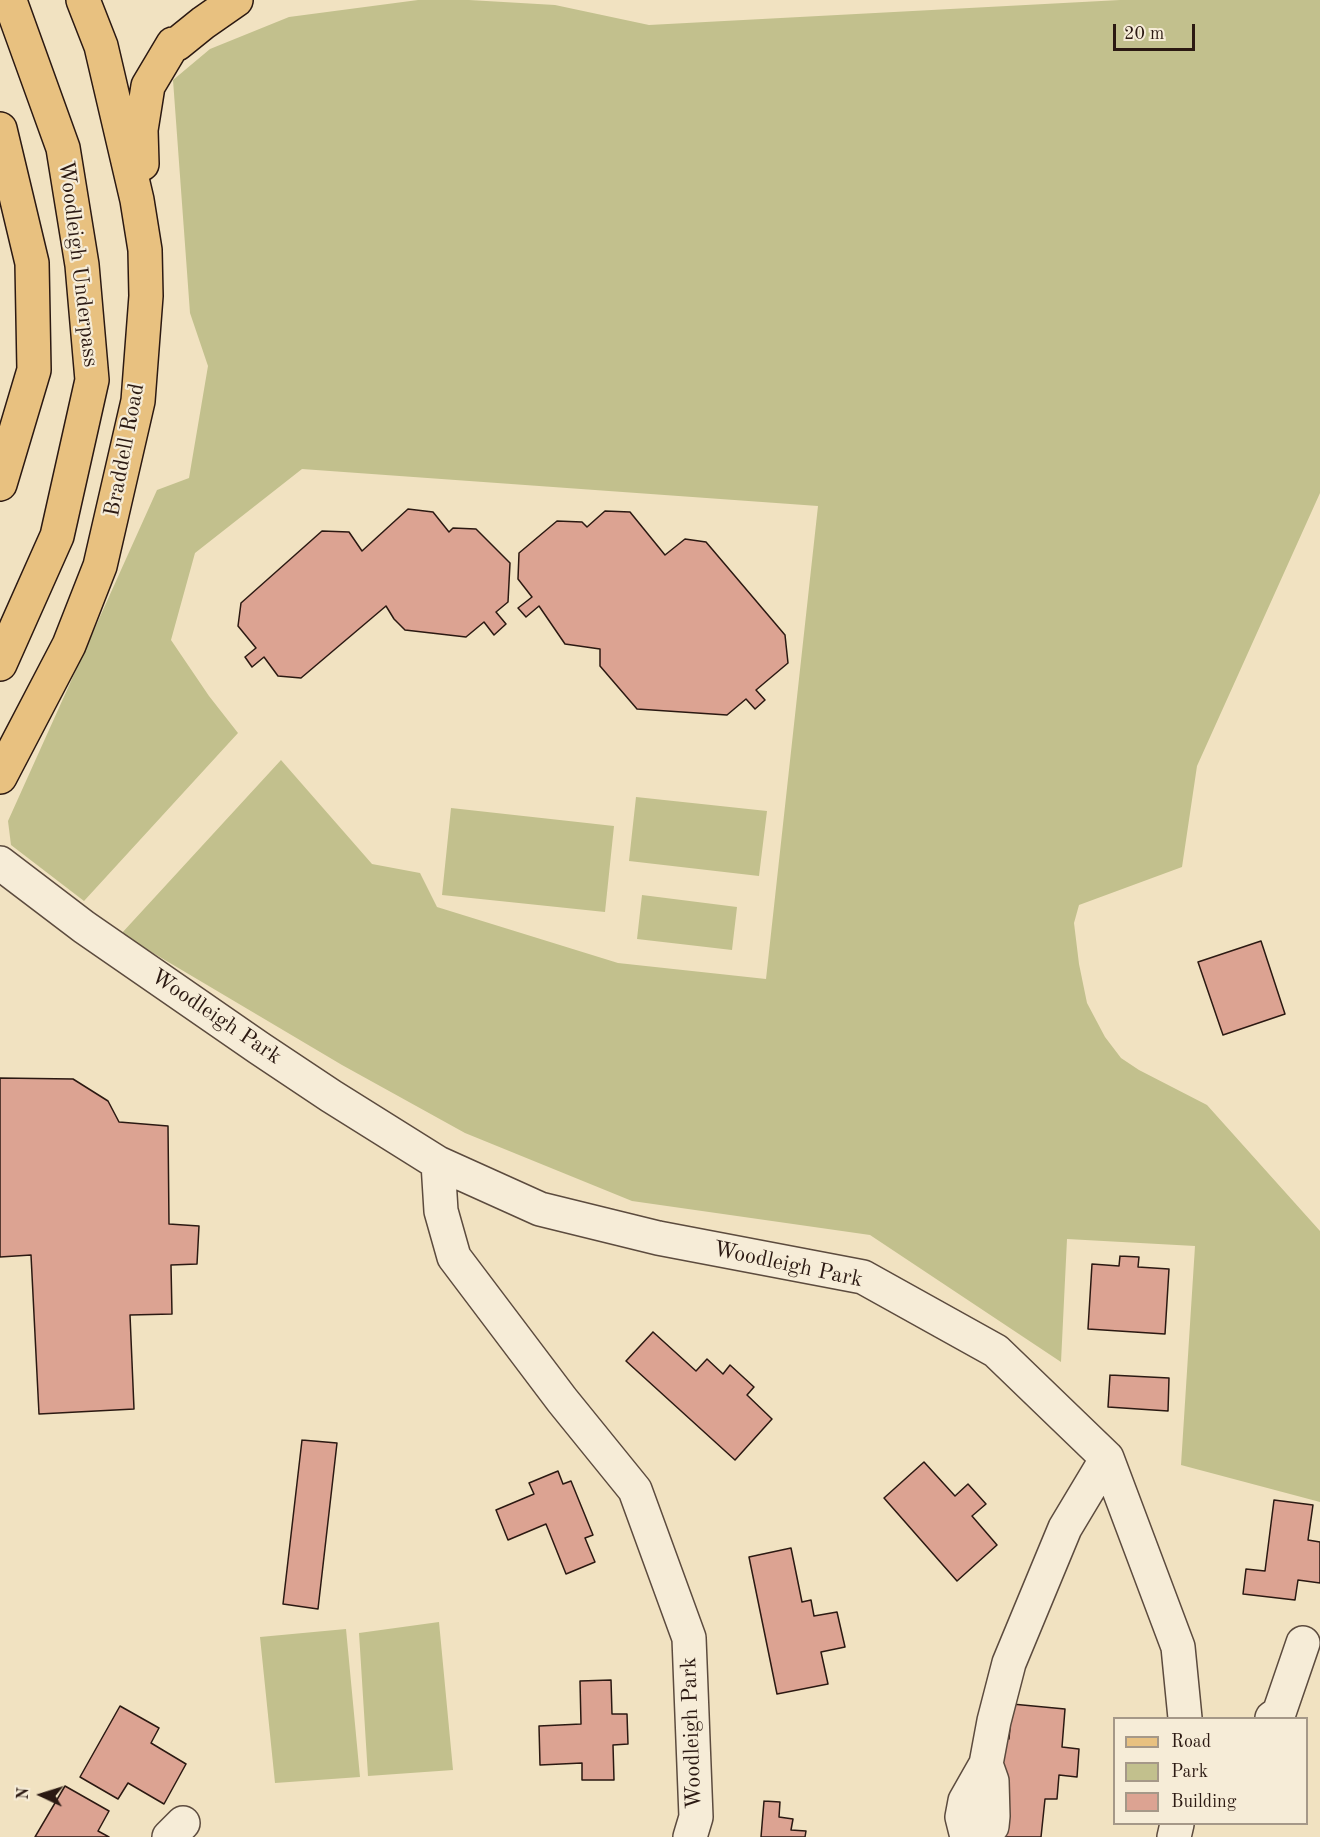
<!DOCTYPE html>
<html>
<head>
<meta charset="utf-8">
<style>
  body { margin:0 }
  #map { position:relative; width:1320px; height:1837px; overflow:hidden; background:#f1e2c1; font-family:"Old Standard TT",serif }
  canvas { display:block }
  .legend { position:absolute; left:1113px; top:1717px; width:195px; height:108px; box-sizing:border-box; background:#f6ecd7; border:2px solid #a59888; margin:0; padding:8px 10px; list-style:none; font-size:18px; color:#2b1912 }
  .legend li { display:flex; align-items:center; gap:12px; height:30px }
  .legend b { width:30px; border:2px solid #a59888 }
  .north { position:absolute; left:12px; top:1765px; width:60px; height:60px; -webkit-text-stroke:4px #f6ecd7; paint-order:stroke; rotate:274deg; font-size:16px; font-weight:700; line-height:24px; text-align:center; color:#2b1912 }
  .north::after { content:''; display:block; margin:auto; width:21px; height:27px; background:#2b1912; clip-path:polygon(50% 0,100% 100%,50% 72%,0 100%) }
  .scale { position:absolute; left:1113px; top:24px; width:82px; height:27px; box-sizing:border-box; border:3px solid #2b1912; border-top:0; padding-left:8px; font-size:18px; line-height:21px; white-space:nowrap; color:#2b1912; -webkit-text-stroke:4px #f6ecd7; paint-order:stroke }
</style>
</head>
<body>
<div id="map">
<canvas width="1320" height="1837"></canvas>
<ul class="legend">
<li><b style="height:8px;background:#e8c180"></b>Road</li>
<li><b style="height:16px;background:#c2c08d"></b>Park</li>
<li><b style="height:16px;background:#dca392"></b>Building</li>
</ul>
<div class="north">N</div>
<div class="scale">20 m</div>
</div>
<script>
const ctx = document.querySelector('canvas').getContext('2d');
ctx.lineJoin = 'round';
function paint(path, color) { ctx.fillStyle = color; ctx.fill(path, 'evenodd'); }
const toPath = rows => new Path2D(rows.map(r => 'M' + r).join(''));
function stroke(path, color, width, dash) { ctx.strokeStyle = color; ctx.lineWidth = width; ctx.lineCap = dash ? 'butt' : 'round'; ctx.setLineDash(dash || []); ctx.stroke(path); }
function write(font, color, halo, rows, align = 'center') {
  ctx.font = font + ' "Old Standard TT",serif'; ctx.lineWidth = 4.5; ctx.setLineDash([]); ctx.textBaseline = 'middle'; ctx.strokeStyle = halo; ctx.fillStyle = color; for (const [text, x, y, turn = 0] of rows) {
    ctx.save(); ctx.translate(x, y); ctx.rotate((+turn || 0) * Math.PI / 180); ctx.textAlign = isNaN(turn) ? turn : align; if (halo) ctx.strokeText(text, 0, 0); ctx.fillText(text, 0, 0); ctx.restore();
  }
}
paint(toPath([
  [418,0,469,0,555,5,649,25,1120,0,1320,0,1320,493,1197,766,1182,867,1079,905,1074,923,1079,964,1087,1003,1105,1037,1121,1058,1139,1070,1207,1105,1320,1231,1320,1502,1181,1465,1195,1246,1067,1239,1061,1362,870,1235,632,1201,465,1133,342,1065,121,934,281,760,372,864,420,873,437,907,618,963,766,979,818,506,302,469,195,553,171,640,209,696,238,733,84,901,11,845,8,821,157,490,189,478,208,366,190,313,173,80,210,49,289,17],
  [636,797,767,811,759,876,629,861],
  [451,808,614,826,605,912,442,895],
  [642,895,737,907,732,950,637,939],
  [439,1622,453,1770,368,1776,359,1633],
  [346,1629,360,1777,275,1783,260,1637]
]), '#c2c08d');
const building = toPath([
  [408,509,433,512,449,532,453,528,476,529,510,563,508,602,496,612,506,624,494,635,484,622,466,637,405,630,394,619,386,606,301,678,278,676,264,657,252,667,245,657,256,648,238,626,241,603,322,531,349,532,362,551,408,509],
  [605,511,630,512,665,555,685,539,706,542,785,635,788,663,756,690,765,700,755,709,746,699,727,715,637,709,600,666,600,649,565,644,539,606,526,617,518,608,532,597,518,579,519,553,557,521,582,522,587,527,605,511],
  [1261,941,1285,1014,1223,1035,1198,962,1261,941],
  [0,1078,73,1079,108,1101,119,1122,168,1126,169,1224,199,1226,197,1264,171,1265,172,1314,130,1315,134,1409,39,1414,31,1255,0,1257,0,1078],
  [1120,1256,1139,1257,1138,1267,1169,1269,1165,1334,1088,1329,1092,1264,1119,1266,1120,1256],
  [653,1332,696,1371,707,1359,723,1374,730,1365,754,1387,747,1395,772,1419,735,1460,626,1361,653,1332],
  [1110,1375,1169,1378,1168,1411,1108,1407,1110,1375],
  [302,1440,337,1443,318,1609,283,1604,302,1440],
  [924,1462,955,1496,968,1484,986,1504,972,1516,997,1545,957,1581,884,1498,924,1462],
  [558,1471,563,1484,571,1481,593,1535,585,1538,595,1562,566,1574,546,1524,508,1540,496,1510,534,1494,529,1483,558,1471],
  [1274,1500,1313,1505,1308,1540,1320,1542,1320,1583,1298,1580,1295,1600,1243,1594,1246,1569,1265,1571,1274,1500],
  [791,1548,802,1602,811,1600,814,1616,837,1612,845,1647,821,1652,828,1684,777,1694,749,1557,791,1548],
  [611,1680,612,1714,627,1714,628,1744,613,1745,614,1780,582,1780,582,1763,540,1765,539,1726,581,1724,580,1681,611,1680],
  [1012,1704,1065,1709,1062,1747,1079,1749,1077,1777,1059,1775,1057,1799,1045,1799,1041,1837,1001,1837,1001,1738,1009,1739,1012,1704],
  [120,1706,159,1728,151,1743,186,1764,164,1804,128,1783,118,1799,80,1777,120,1706],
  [65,1786,109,1811,98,1831,109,1837,35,1837,65,1786],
  [764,1801,780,1802,779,1817,793,1819,791,1830,806,1831,805,1837,761,1837,764,1801]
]);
paint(building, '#dca392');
stroke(building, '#2b1912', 1.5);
const minor = toPath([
  [0,863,84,927,259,1048,331,1096,438,1163,540,1209,658,1238,863,1277,996,1351,1107,1458,1178,1647,1185,1718],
  [438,1163,441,1211,454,1257,562,1400,635,1490,689,1638,696,1817,690,1837],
  [1272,1718,1279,1713,1303,1643],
  [986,1764,992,1781,993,1816,992,1826,978,1836,966,1833,962,1817,965,1801,986,1764,994,1721,1009,1663,1065,1528,1107,1458],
  [169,1837,183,1823],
  [1174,1837,1177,1824]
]);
const major = toPath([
  [142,164,141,130,148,86,173,44,177,44,203,23,236,0],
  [0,777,69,645,100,566,138,401,146,296,145,250,137,200,101,46,83,0]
]);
const highway = toPath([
  [0,129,32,263,34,370,0,484],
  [0,664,57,536,92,380,82,265,63,148,10,1]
]);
stroke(minor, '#5c4b3e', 36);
stroke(major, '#2b1912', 36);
stroke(highway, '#2b1912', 36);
stroke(minor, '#f6ecd7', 33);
stroke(major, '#e8c180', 33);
stroke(highway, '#e8c180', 33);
write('22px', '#2b1912', '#f6ecd7', [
  ["Woodleigh Underpass",78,264,83],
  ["Braddell Road",125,450,-79],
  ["Woodleigh Park",216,1017,34],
  ["Woodleigh Park",788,1265,12],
  ["Woodleigh Park",692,1733,-92]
]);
</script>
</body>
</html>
